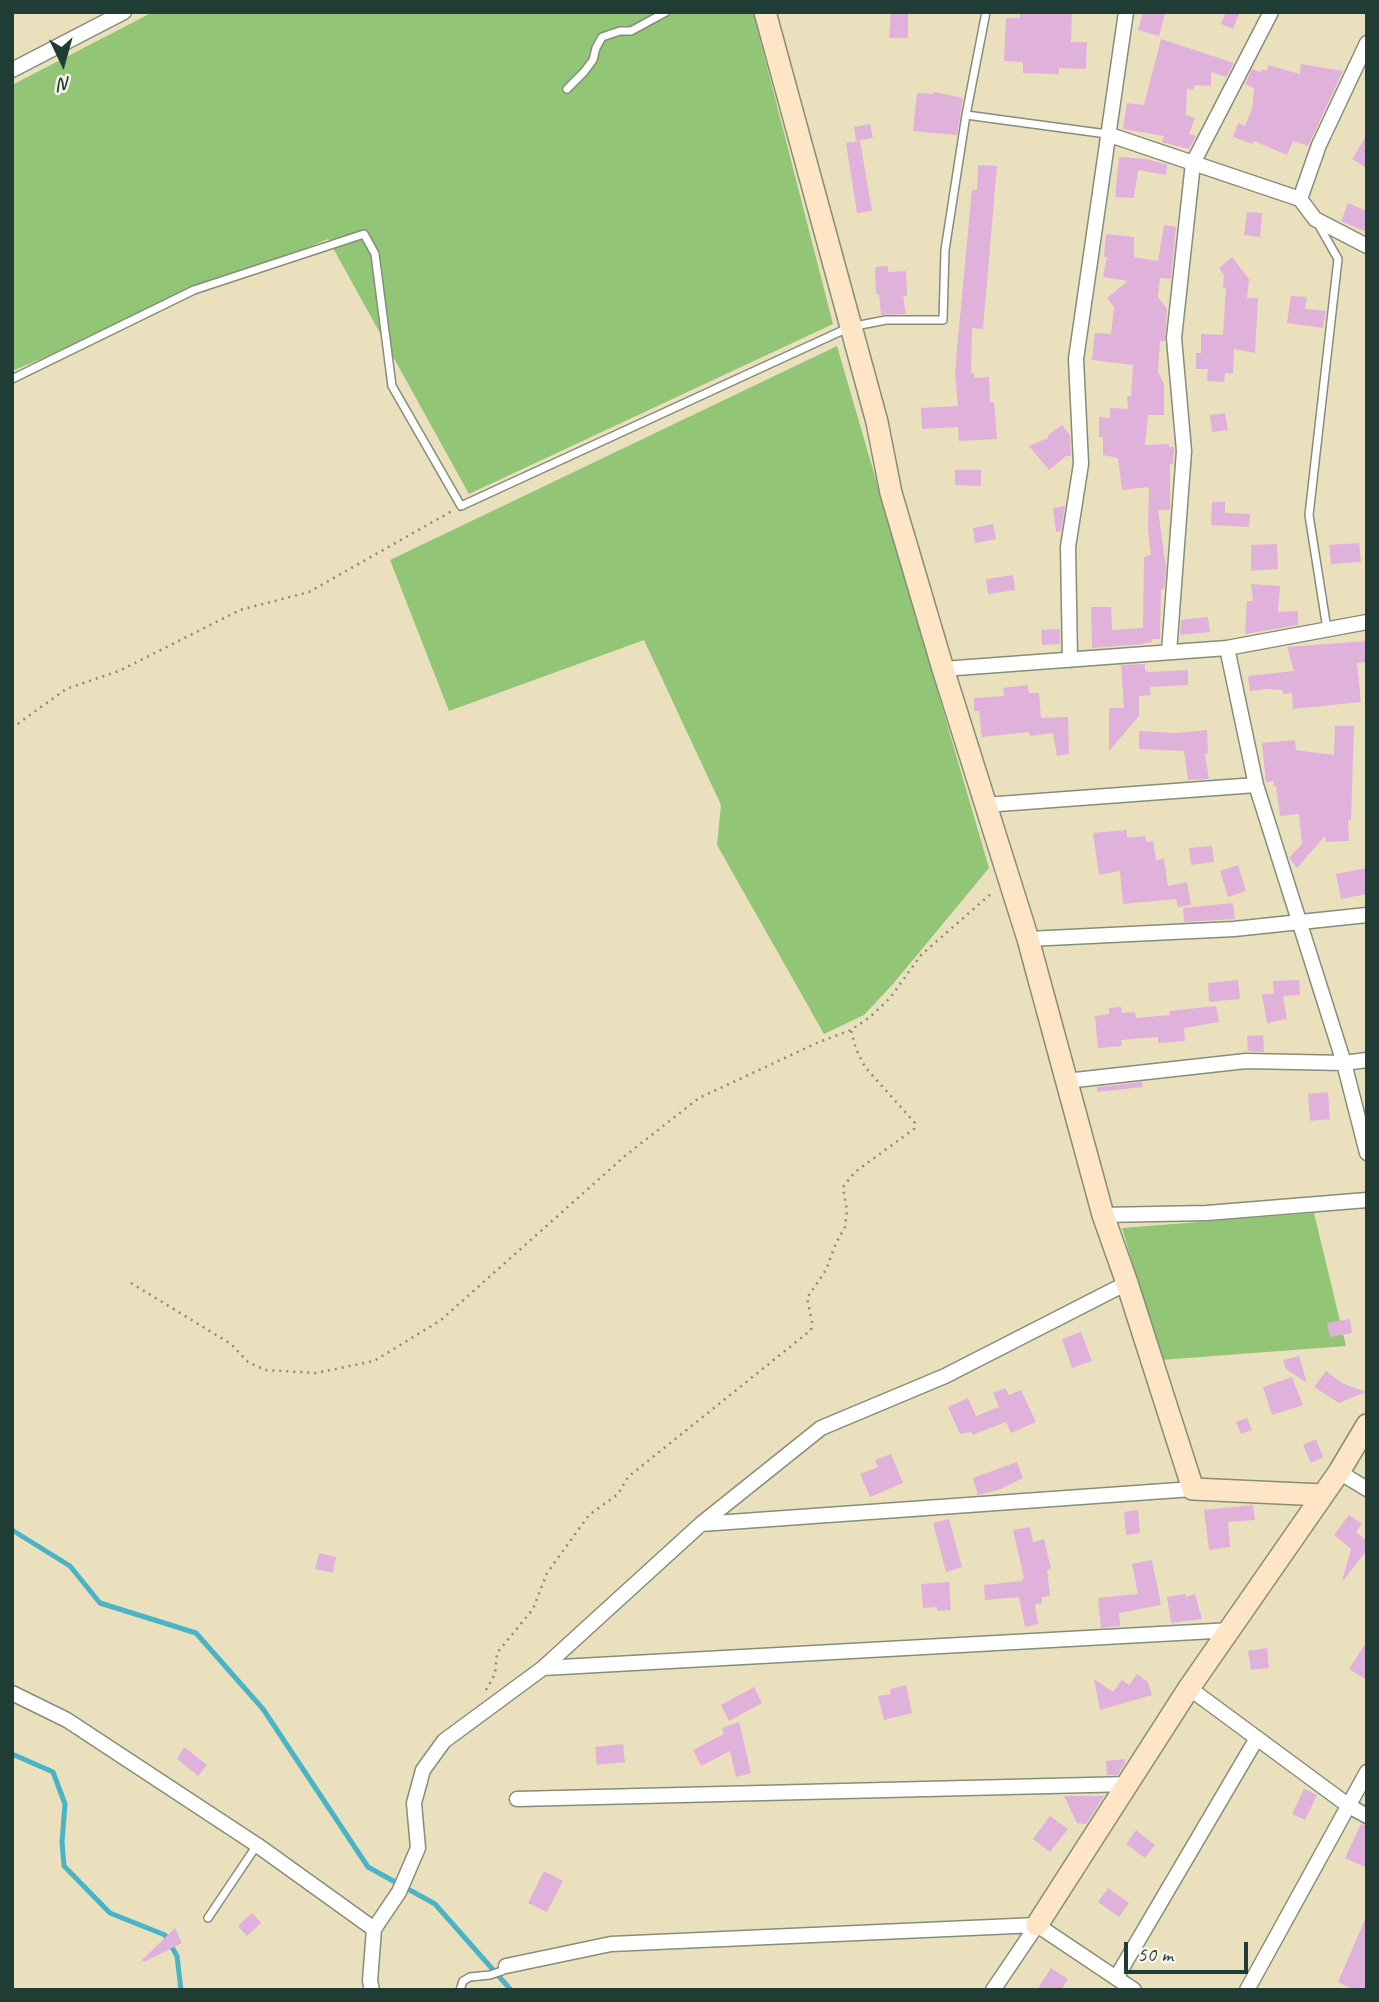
<!DOCTYPE html>
<html>
<head>
<meta charset="utf-8">
<style>
  body { margin:0 }
  #map { position:relative; width:1379px; height:2002px; overflow:hidden; background:#eae0bd; font-family:Caveat,sans-serif }
  canvas { display:block }
  .frame { position:absolute; inset:0; border:14px solid #1f3d34; pointer-events:none }
  .north { position:absolute; left:28px; top:28px; width:70px; height:70px; -webkit-text-stroke:5px #f7f3e8; paint-order:stroke; rotate:175deg; font-size:19px; font-weight:700; line-height:28px; text-align:center; color:#1f3d34 }
  .north::after { content:''; display:block; margin:auto; width:24px; height:32px; background:#1f3d34; clip-path:polygon(50% 0,100% 100%,50% 72%,0 100%) }
  .scale { position:absolute; left:1124px; top:1942px; width:124px; height:32px; box-sizing:border-box; border:4px solid #1f3d34; border-top:0; padding-left:9px; font-size:21px; line-height:24px; white-space:nowrap; color:#1f3d34; -webkit-text-stroke:5px #f7f3e8; paint-order:stroke }
</style>
</head>
<body>
<div id="map">
<canvas width="1379" height="2002"></canvas>
<div class="frame"></div>
<div class="north">N</div>
<div class="scale">50 m</div>
</div>
<script>
const ctx = document.querySelector('canvas').getContext('2d');
ctx.lineJoin = 'round';
function paint(path, color) { ctx.fillStyle = color; ctx.fill(path, 'evenodd'); }
const toPath = rows => new Path2D(rows.map(r => 'M' + r).join(''));
function stroke(path, color, width, dash) { ctx.strokeStyle = color; ctx.lineWidth = width; ctx.lineCap = dash ? 'butt' : 'round'; ctx.setLineDash(dash || []); ctx.stroke(path); }
paint(toPath([
  [153,12,753,12,833,324,469,494,328,239,12,371,12,85],
  [837,346,989,868,893,984,864,1015,824,1034,717,845,721,805,644,640,449,711,390,560],
  [1314,1213,1346,1346,1161,1360,1122,1228]
]), '#92c576');
stroke(toPath([
  [12,1530,70,1566,100,1603,196,1633,263,1709,368,1867,435,1904,511,1990],
  [12,1754,53,1772,65,1804,62,1842,64,1866,110,1913,165,1935,177,1956,181,1990]
]), '#49b4c6', 5);
paint(toPath([
  [891,12,908,12,908,38,889,38],
  [1020,12,1072,12,1071,42,1087,42,1086,69,1059,68,1059,74,1023,73,1023,62,1004,61,1006,18,1020,18],
  [1143,12,1165,14,1159,36,1138,30],
  [1226,12,1240,12,1233,29,1221,24],
  [1161,39,1234,63,1226,77,1211,72,1211,86,1195,85,1193,90,1187,89,1186,115,1195,118,1189,134,1196,136,1189,149,1162,142,1164,136,1123,129,1127,103,1144,105],
  [1301,64,1343,71,1308,146,1293,141,1287,155,1254,141,1253,144,1233,137,1238,123,1245,126,1252,109,1254,88,1245,84,1252,69,1261,72,1263,69,1267,71,1268,65,1300,74],
  [934,92,963,98,957,135,913,131,917,93,933,94],
  [870,124,873,138,856,141,854,127],
  [1367,135,1367,168,1352,159],
  [860,141,872,211,857,213,846,143],
  [1119,157,1147,159,1167,165,1166,175,1138,170,1134,198,1115,197],
  [978,165,997,166,983,329,972,328,971,373,974,373,974,378,989,377,990,402,994,402,997,439,959,441,958,427,922,429,921,408,958,406,955,374,957,349,972,190,977,190],
  [1348,203,1367,211,1367,232,1341,221],
  [1247,212,1262,213,1260,237,1244,235],
  [1164,225,1176,227,1171,279,1160,278,1158,297,1167,309,1165,341,1160,341,1158,372,1164,384,1164,415,1148,415,1145,445,1169,444,1169,447,1174,447,1174,451,1173,464,1170,464,1170,510,1158,510,1166,568,1164,589,1161,589,1160,639,1151,639,1152,642,1144,643,1144,644,1092,648,1091,607,1111,607,1112,630,1143,628,1144,557,1151,555,1148,530,1149,487,1122,490,1118,458,1103,455,1103,437,1099,437,1099,417,1110,418,1110,408,1128,409,1127,396,1131,396,1133,365,1092,360,1095,333,1111,334,1114,307,1107,298,1128,281,1103,277,1107,257,1104,257,1106,234,1134,237,1134,257,1158,261],
  [1232,257,1249,279,1247,298,1258,298,1255,353,1234,349,1233,374,1225,373,1224,382,1207,381,1208,369,1196,369,1196,353,1201,353,1201,334,1223,335,1226,288,1223,288,1224,275,1219,268],
  [888,266,888,272,906,271,907,296,903,297,906,314,881,315,879,294,876,294,875,267],
  [1291,296,1307,297,1305,309,1326,311,1323,328,1287,323],
  [1225,413,1228,430,1212,432,1210,415],
  [1062,425,1070,435,1071,456,1066,456,1049,470,1029,446,1048,438,1048,435],
  [955,470,981,470,981,486,955,485],
  [1212,502,1225,502,1225,513,1250,514,1249,527,1211,525],
  [1065,506,1061,531,1056,532,1053,508],
  [993,524,996,539,975,543,973,528],
  [1359,543,1361,562,1331,564,1329,545],
  [1277,544,1278,569,1251,571,1251,545],
  [1013,575,1015,590,988,594,986,579],
  [1251,584,1280,586,1278,612,1298,611,1298,625,1245,634,1247,601,1253,601],
  [1208,617,1210,632,1180,635,1181,620],
  [1060,629,1060,644,1042,645,1041,630],
  [1367,641,1367,662,1357,663,1361,702,1293,709,1292,693,1283,694,1283,690,1266,689,1250,691,1248,676,1294,671,1287,647],
  [1145,664,1145,671,1149,672,1188,670,1188,685,1150,687,1151,695,1139,696,1139,716,1109,751,1109,708,1124,708,1121,665],
  [1028,685,1029,693,1039,693,1041,718,1068,717,1069,754,1057,756,1053,733,1030,736,1029,732,982,737,979,711,974,711,974,698,1004,696,1003,688],
  [1335,726,1354,726,1351,820,1348,820,1349,841,1326,842,1325,836,1297,868,1289,858,1302,844,1299,814,1280,816,1276,786,1273,786,1274,781,1266,782,1262,743,1295,740,1296,750,1334,755],
  [1207,730,1208,753,1205,754,1209,779,1188,780,1184,751,1139,749,1139,731,1175,733],
  [1127,830,1127,838,1145,836,1146,842,1153,841,1156,860,1164,859,1168,886,1187,882,1191,905,1178,907,1176,899,1123,904,1120,871,1099,875,1093,833],
  [1212,846,1214,862,1191,865,1189,848],
  [1238,865,1246,891,1228,897,1220,871],
  [1367,868,1367,894,1341,899,1336,874],
  [1233,903,1235,919,1184,922,1183,908],
  [1238,980,1240,999,1209,1002,1208,983],
  [1299,980,1300,995,1283,996,1287,1019,1267,1023,1262,994,1274,994,1273,981],
  [1216,1006,1219,1022,1184,1028,1185,1041,1158,1043,1158,1037,1121,1040,1122,1046,1098,1048,1095,1016,1109,1014,1109,1008,1121,1007,1122,1013,1135,1012,1136,1018,1170,1015,1169,1011],
  [1263,1035,1264,1052,1248,1051,1247,1036],
  [1142,1082,1143,1087,1097,1092,1097,1087],
  [1328,1092,1330,1119,1310,1121,1308,1094],
  [1350,1319,1352,1333,1330,1337,1327,1323],
  [1081,1332,1092,1361,1072,1368,1062,1339],
  [1299,1356,1307,1383,1286,1369,1283,1360],
  [1326,1371,1342,1383,1365,1392,1339,1403,1314,1387],
  [1292,1377,1303,1405,1272,1415,1263,1387],
  [1005,1388,1009,1395,1021,1390,1036,1422,1011,1433,1006,1422,972,1435,972,1432,960,1434,948,1407,968,1398,976,1416,999,1407,993,1393],
  [1247,1418,1252,1430,1241,1434,1236,1422],
  [1316,1439,1323,1457,1311,1463,1303,1445],
  [891,1454,903,1483,870,1497,860,1474,878,1467,875,1460],
  [1017,1462,1023,1478,1001,1489,978,1495,973,1478],
  [1253,1505,1255,1520,1228,1522,1230,1547,1209,1550,1204,1510],
  [1138,1510,1140,1533,1126,1535,1124,1512],
  [1349,1515,1362,1524,1356,1532,1367,1541,1367,1550,1342,1582,1351,1549,1334,1535],
  [949,1519,962,1567,946,1572,933,1523],
  [1030,1527,1033,1542,1044,1539,1051,1569,1047,1570,1050,1596,1042,1597,1042,1603,1035,1604,1038,1624,1025,1627,1019,1597,985,1600,984,1585,1022,1581,1022,1579,1024,1578,1013,1530],
  [319,1553,336,1557,333,1573,315,1569],
  [1152,1560,1161,1605,1119,1613,1120,1626,1101,1628,1098,1598,1138,1594,1132,1564],
  [949,1582,951,1610,938,1611,937,1607,923,1608,921,1584],
  [1186,1594,1186,1597,1195,1594,1202,1619,1171,1623,1167,1597],
  [1367,1641,1367,1680,1349,1669],
  [1267,1648,1269,1668,1251,1670,1248,1651],
  [1137,1674,1148,1682,1152,1695,1100,1710,1094,1679,1113,1692,1122,1680,1129,1685],
  [906,1685,912,1713,884,1720,878,1696,891,1694,890,1689],
  [754,1687,762,1703,729,1721,721,1705],
  [739,1722,751,1773,736,1777,730,1751,701,1766,693,1750,724,1734,722,1728],
  [623,1744,625,1762,597,1765,595,1747],
  [184,1747,207,1765,198,1776,177,1759],
  [1125,1759,1125,1763,1118,1775,1107,1775,1106,1761],
  [1304,1789,1317,1795,1305,1820,1292,1814],
  [1064,1796,1104,1796,1086,1824,1077,1823],
  [1050,1816,1068,1829,1050,1852,1033,1839],
  [1361,1824,1367,1826,1367,1868,1345,1858],
  [1136,1830,1155,1845,1145,1858,1126,1844],
  [544,1871,563,1881,547,1912,528,1903],
  [1108,1888,1129,1903,1119,1917,1098,1902],
  [252,1913,261,1923,247,1936,238,1926],
  [1367,1915,1367,1990,1354,1990,1338,1982],
  [175,1928,182,1943,144,1962,142,1960],
  [1051,1968,1068,1979,1061,1990,1037,1990]
]), '#e0b1db');
const lane = toPath([
  [567,89,584,72,593,60,596,48,602,37,620,31,631,31,666,12],
  [966,115,1107,134],
  [1317,222,1338,259,1309,515,1327,629],
  [12,379,194,290,364,234,375,254,392,386,461,506,850,327,886,320,943,320,945,250,966,115,986,12],
  [208,1918,257,1845],
  [460,1990,463,1981,470,1977,490,1975,502,1971,506,1966]
]);
const street = toPath([
  [12,70,124,12],
  [1107,134,1300,199,1315,219,1367,246],
  [1300,199,1319,145,1367,43],
  [1227,648,1256,785,1344,1063,1367,1153],
  [1169,652,1184,451,1174,338,1193,163,1271,12],
  [1070,660,1068,547,1081,464,1076,359,1126,12],
  [943,669,1227,648,1367,622],
  [985,805,1256,785],
  [1028,939,1234,929,1367,915],
  [1066,1081,1246,1061,1344,1063,1367,1060],
  [1103,1215,1207,1213,1367,1200],
  [1339,1472,1367,1489],
  [701,1524,1193,1489],
  [543,1668,1232,1630],
  [1189,1688,1349,1806,1367,1816],
  [12,1693,67,1720,257,1845,374,1929],
  [517,1799,1130,1784],
  [506,1966,611,1944,1037,1925,1134,1990],
  [1116,1978,1257,1738],
  [372,1990,370,1981,374,1929,399,1892,418,1848,414,1803,423,1770,444,1741,543,1668,701,1524,821,1428,945,1376,1127,1283],
  [993,1990,1037,1925],
  [1247,1990,1367,1772]
]);
const secondary = toPath([
  [765,12,877,422,891,493,943,669,1028,939,1103,1215,1127,1283,1193,1489,1323,1495],
  [1037,1925,1189,1688,1339,1472,1367,1425]
]);
stroke(lane, '#848e78', 10);
stroke(street, '#848e78', 17);
stroke(secondary, '#848e78', 24);
stroke(toPath([
  [12,728,66,689,119,671,240,610,309,592,452,511],
  [131,1283,231,1344,248,1362,265,1370,316,1373,374,1361,441,1320,626,1155,699,1098,819,1042,851,1030,870,1017,890,998,921,955,993,892],
  [486,1690,495,1674,497,1653,533,1609,547,1573,589,1515,618,1494,628,1477,811,1330,812,1322,807,1298,826,1270,836,1243,845,1227,847,1211,843,1187,855,1172,914,1129,915,1123,865,1067,856,1049,851,1030]
]), '#848e78', 2.5, [2, 5]);
stroke(lane, '#fff', 7);
stroke(street, '#fff', 14);
stroke(secondary, '#fde5c5', 21);
</script>
</body>
</html>
